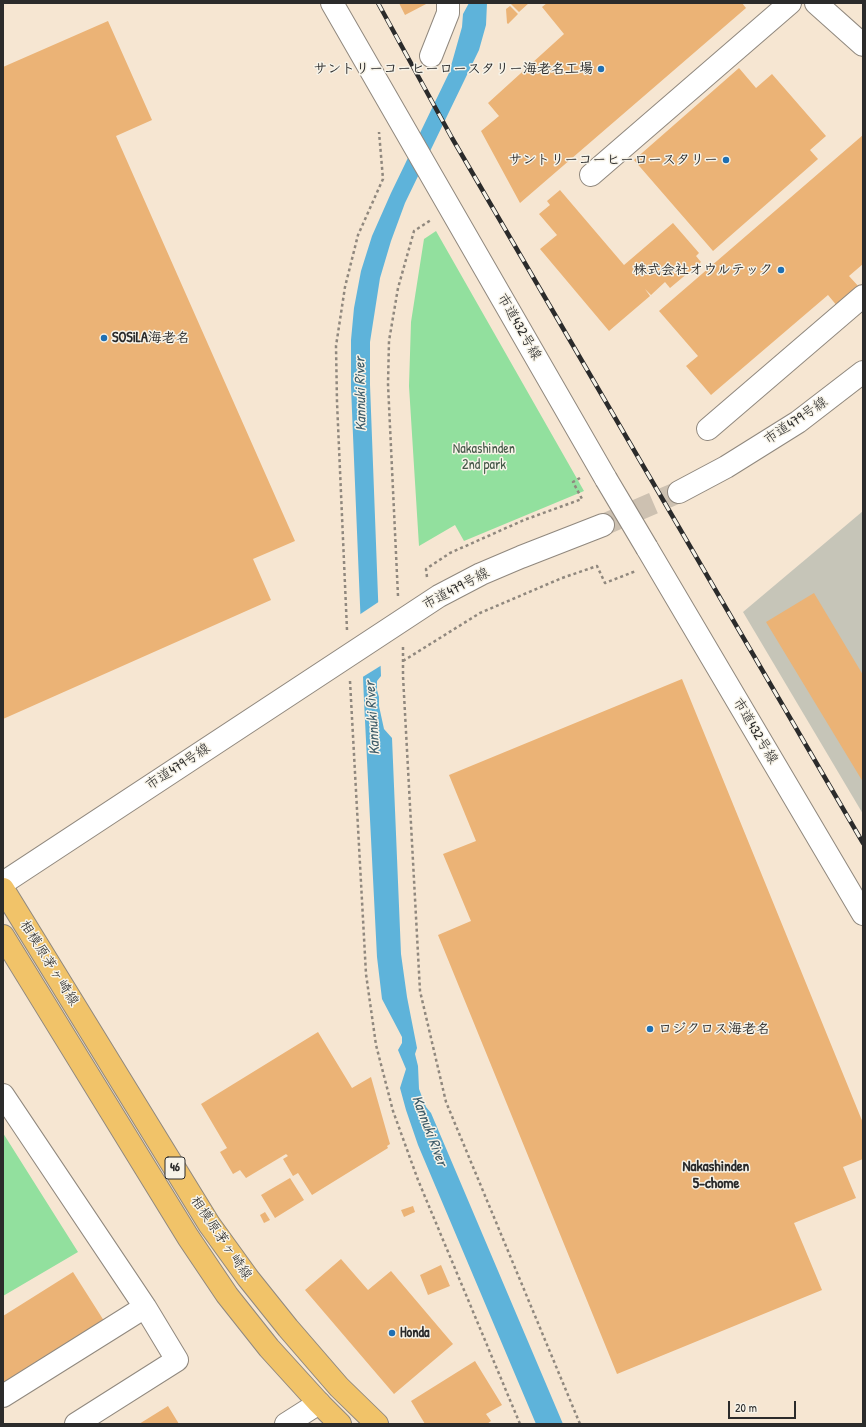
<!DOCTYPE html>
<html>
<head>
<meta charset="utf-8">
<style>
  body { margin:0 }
  #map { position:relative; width:866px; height:1427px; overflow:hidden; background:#f6e6d2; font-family:"Patrick Hand",sans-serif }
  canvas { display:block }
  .frame { position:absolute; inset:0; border:4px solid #2b2b2b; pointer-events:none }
  .scale { position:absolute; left:728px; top:1401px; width:68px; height:18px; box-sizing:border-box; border:2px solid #2b2b2b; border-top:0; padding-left:5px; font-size:12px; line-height:14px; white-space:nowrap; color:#2b2b2b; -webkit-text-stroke:3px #f7f3e8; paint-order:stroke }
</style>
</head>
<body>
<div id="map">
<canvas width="866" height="1427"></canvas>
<div class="frame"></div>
<div class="scale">20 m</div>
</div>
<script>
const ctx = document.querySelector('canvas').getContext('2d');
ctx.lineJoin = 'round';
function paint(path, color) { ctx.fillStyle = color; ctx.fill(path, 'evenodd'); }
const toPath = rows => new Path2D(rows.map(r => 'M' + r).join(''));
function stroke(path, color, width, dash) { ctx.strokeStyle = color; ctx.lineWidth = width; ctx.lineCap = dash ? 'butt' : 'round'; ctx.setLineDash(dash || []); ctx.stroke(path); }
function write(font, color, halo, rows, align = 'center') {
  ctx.font = font + ' "Patrick Hand","Klee One",sans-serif'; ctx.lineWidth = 3; ctx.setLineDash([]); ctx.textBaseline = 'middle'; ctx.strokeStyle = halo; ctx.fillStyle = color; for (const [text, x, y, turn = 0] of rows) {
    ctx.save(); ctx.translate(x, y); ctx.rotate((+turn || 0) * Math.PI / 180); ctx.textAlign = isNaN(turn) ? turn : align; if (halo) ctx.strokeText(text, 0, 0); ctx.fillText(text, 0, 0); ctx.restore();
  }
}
paint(toPath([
  [863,511,863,814,743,612]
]), '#c6c5b8');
paint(toPath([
  [436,231,584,491,464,541,455,525,419,546,409,386,411,322,424,239],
  [3,1133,78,1252,3,1296]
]), '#92e09e');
paint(toPath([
  [469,3,487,3,486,25,479,50,405,203,391,241,380,278,370,342,370,385,381,676,377,681,377,690,379,697,379,706,384,729,392,738,401,954,407,997,417,1048,415,1054,418,1066,419,1089,426,1107,431,1113,563,1424,536,1424,418,1145,406,1110,400,1088,406,1069,398,1050,402,1043,402,1037,382,999,377,957,364,701,351,387,351,340,354,308,361,271,372,236,391,193,449,73,462,27,463,14]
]), '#5eb3da');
paint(toPath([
  [380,601,382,665,361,678,359,615]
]), '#f6e6d2');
paint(toPath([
  [399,3,428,3,405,15],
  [510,3,529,3,519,12],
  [547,3,742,3,746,8,520,203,481,131,499,116,488,103,564,34,542,7],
  [510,6,518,14,508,24,507,23,506,9],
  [108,21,152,120,116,136,295,541,253,559,271,600,3,719,3,67],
  [739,68,756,88,772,74,826,136,810,150,818,159,713,251,634,160],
  [863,135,863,264,849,276,860,288,838,307,828,295,711,395,686,366,698,356,659,311],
  [560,190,624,265,673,223,699,253,696,256,701,262,670,288,665,282,651,295,645,289,650,296,609,331,540,249,557,235,539,214,550,205,547,201],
  [814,593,863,675,863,782,766,622],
  [682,679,863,1123,863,1159,843,1167,856,1198,794,1223,822,1290,617,1374,438,935,471,921,443,854,476,841,449,775],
  [318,1032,352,1088,371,1077,390,1144,387,1146,388,1148,312,1195,298,1173,293,1176,283,1159,288,1156,286,1154,246,1178,240,1170,233,1174,220,1152,227,1148,201,1104],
  [290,1178,304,1200,275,1218,261,1195],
  [413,1206,415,1212,404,1217,401,1210],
  [265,1212,270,1220,264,1223,260,1215],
  [341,1259,368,1290,391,1271,453,1344,394,1394,305,1290],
  [441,1265,450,1286,428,1295,420,1275],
  [73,1272,106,1324,3,1390,3,1316],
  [475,1361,502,1405,486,1414,491,1421,487,1424,425,1424,411,1401],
  [168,1406,179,1424,139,1424]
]), '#ebb376');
stroke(toPath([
  [603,525,679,492]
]), '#cdc1b1', 22, [22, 11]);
const minor = toPath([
  [332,3,606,479],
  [816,3,863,45],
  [431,56,448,13,448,3],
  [591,175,790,3],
  [708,429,863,296],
  [679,492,726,467,798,422,863,372],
  [647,548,863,914],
  [3,883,439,596,481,574,521,557,603,525],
  [3,1095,145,1307],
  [3,1396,145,1307,177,1360,76,1424],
  [286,1424,319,1403]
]);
const major = toPath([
  [3,889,209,1224,248,1278,288,1328,339,1387,377,1424],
  [3,936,188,1237,227,1295,269,1348,319,1403,340,1424]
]);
stroke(minor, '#90887e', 24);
stroke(major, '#90887e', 24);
stroke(toPath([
  [427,577,426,569,450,553,524,520,582,499,573,482,580,478],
  [398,596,388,384,389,341,398,288,414,231,431,220],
  [347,630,337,402,336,346,345,287,358,235,383,179,379,132],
  [403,647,403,676,420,991,446,1102,580,1424],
  [403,661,480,613,562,578,597,566,605,583,636,571],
  [350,681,366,974,376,1045,393,1111,418,1180,520,1424]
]), '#90887e', 2.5, [3, 3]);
stroke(minor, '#fff', 22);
stroke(major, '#f1c369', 22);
const rail = toPath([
  [378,3,452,138,863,843]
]);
stroke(rail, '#2b2b2b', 4.5);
stroke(rail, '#f7f3e8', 3, [9]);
const minorBridge = toPath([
  [606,479,647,548]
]);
stroke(minorBridge, '#90887e', 24, []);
stroke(minorBridge, '#fff', 22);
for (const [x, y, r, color] of [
  [601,69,4,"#1f6fb2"],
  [726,160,4,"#1f6fb2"],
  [781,270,4,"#1f6fb2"],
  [104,338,4,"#1f6fb2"],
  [650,1029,4,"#1f6fb2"],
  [392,1333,4,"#1f6fb2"]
]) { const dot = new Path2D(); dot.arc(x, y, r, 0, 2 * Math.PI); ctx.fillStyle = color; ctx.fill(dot); stroke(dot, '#f7f3e8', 1.5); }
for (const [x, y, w] of [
  [175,1168,20]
]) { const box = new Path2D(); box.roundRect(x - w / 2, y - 11, w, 22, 3); ctx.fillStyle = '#f7f3e8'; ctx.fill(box); stroke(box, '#2b2b2b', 1); }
write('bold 13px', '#2b2b2b', null, [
  ["46",175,1168]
]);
write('bold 14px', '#2b2b2b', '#f7f3e8', [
  ["サントリーコーヒーロースタリー海老名工場",593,69],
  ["サントリーコーヒーロースタリー",718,160],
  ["株式会社オウルテック",773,270],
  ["SOSiLA海老名",112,338,"left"],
  ["ロジクロス海老名",658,1029,"left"],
  ["Honda",400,1333,"left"]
], 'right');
write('14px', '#2b2b2b', '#f7f3e8', [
  ["市道432号線",519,327,60],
  ["市道479号線",796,421,-34],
  ["市道479号線",456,589,-28],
  ["市道432号線",755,731,59],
  ["市道479号線",178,767,-33],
  ["相模原茅ヶ崎線",49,963,58],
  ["相模原茅ヶ崎線",221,1238,56]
]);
write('14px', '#455848', '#f7f3e8', [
  ["Nakashinden",484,449],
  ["2nd park",484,465]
]);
write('italic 15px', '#3d5b68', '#f7f3e8', [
  ["Kannuki River",361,394,-91],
  ["Kannuki River",373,718,-94],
  ["Kannuki River",429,1131,69]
]);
write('bold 15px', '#2b2b2b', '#f7f3e8', [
  ["Nakashinden",716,1167],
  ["5-chome",716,1184]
]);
</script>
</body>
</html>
